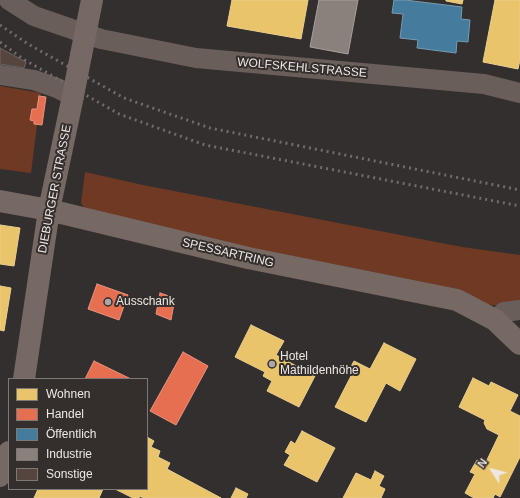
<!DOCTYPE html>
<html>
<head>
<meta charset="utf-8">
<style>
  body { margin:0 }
  #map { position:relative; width:520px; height:498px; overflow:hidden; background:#322f2e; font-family:Arial,sans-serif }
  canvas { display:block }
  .legend { position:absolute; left:8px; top:378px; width:140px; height:112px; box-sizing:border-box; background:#342e2c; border:1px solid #7e7876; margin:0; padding:5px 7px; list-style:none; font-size:12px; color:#ece8e6 }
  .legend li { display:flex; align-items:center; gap:8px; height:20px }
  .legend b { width:20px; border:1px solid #7e7876 }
  .north { position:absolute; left:472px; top:450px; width:40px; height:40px; -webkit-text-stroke:3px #342e2c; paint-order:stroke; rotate:306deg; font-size:11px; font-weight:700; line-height:16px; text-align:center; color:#ece8e6 }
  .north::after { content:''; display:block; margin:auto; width:14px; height:18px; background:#ece8e6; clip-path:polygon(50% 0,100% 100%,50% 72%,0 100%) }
</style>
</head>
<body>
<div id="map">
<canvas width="520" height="498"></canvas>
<ul class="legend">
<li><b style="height:11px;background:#e9c46a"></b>Wohnen</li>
<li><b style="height:11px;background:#e76f51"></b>Handel</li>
<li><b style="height:11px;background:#457b9d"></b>Öffentlich</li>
<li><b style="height:11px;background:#8a817c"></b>Industrie</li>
<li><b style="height:11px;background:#56453e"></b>Sonstige</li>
</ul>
<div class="north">N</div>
</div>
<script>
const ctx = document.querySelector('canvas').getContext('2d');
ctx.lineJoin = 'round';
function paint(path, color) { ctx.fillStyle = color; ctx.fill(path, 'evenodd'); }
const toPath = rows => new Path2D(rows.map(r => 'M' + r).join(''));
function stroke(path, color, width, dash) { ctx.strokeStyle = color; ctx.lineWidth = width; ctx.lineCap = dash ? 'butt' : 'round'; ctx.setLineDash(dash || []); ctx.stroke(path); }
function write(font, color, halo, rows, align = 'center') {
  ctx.font = font + ' Arial,sans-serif'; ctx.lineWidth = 4; ctx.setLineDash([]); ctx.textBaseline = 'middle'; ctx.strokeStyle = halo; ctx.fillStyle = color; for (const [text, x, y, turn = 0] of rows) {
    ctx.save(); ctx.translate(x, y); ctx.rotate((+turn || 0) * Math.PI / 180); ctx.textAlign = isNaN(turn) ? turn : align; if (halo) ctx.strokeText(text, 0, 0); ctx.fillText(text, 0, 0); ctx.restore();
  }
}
paint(toPath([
  [0,86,41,93,31,173,0,169],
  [85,172,143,185,462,247,520,255,520,309,457,300,248,258,84,207,81,203]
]), '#6f3924');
const homes = toPath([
  [232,0,308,0,301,39,227,26,232,0],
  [446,0,463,0,462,4,446,1,446,0],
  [495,0,520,0,520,60,518,69,483,62,495,0],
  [0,225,20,228,14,266,0,264,0,225],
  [0,286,11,288,4,331,0,330,0,286],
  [251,325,284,341,276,355,315,376,299,407,267,391,272,381,263,376,265,372,235,357,251,325],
  [384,343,416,359,400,391,386,383,366,422,335,407,351,376,347,374,354,361,370,369,384,343],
  [473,378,489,386,491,382,518,395,510,411,520,416,520,457,500,497,495,494,493,498,474,498,465,493,475,474,470,472,477,460,485,464,499,435,487,429,484,423,485,420,459,407,473,378],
  [302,431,335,448,317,482,284,465,290,455,285,452,291,441,295,444,302,431],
  [147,437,154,441,151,447,160,451,158,457,170,463,167,469,221,498,143,498,140,496,139,498,133,498,115,489,147,489,147,437],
  [375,471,384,476,379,486,385,489,381,498,343,498,356,473,371,480,375,471],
  [236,488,248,494,246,498,231,498,236,488],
  [38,489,103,489,99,498,34,498,38,489]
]);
paint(homes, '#e9c46a');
stroke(homes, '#eacf8f', 1);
const shops = toPath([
  [39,96,46,97,42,125,34,124,34,121,30,120,32,109,37,109,39,96],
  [97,284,128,295,119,320,88,309,97,284],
  [160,293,175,298,171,320,156,314,160,293],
  [183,352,208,366,176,425,150,411,183,352],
  [94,361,131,379,85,379,94,361]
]);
paint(shops, '#e76f51');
stroke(shops, '#e8937e', 1);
const public = toPath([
  [394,0,405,0,462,7,461,19,470,20,468,42,457,41,456,53,417,48,418,40,400,38,403,14,392,13,394,0]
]);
paint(public, '#457b9d');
stroke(public, '#779cb3', 1);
const industry = toPath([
  [319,0,358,0,348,54,310,47,319,0]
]);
paint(industry, '#8a817c');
stroke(industry, '#a7a09c', 1);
const building = toPath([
  [0,48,26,62,24,68,0,64,0,48]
]);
paint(building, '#56453e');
stroke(building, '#696665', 1);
stroke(toPath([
  [9,0,34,16,101,39,196,58,484,84,520,93],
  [0,75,34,80,57,88,73,96],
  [495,320,504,312,520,310]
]), '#695e5a', 20);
stroke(toPath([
  [81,55,92,0],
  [0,201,49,210,248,258,457,300,495,320,520,344],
  [24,379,49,210,73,96],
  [0,476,9,452]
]), '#766863', 22);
stroke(toPath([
  [0,25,28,44,124,98,210,128,520,190],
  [0,42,23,59,119,114,205,145,520,206]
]), '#726b6a', 3, [2, 4]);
stroke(toPath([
  [73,96,81,55]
]), '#766863', 22);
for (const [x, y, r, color] of [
  [108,302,4,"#aba7a6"],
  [272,364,4,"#aba7a6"]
]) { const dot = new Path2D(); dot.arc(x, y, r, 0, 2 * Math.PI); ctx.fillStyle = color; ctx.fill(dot); stroke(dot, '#342e2c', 1.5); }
write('12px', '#ece8e6', '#342e2c', [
  ["WOLFSKEHLSTRASSE",302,68,5],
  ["DIEBURGER STRASSE",55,189,-79],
  ["SPESSARTRING",228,253,13]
]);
write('12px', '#ece8e6', '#342e2c', [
  ["Ausschank",116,302],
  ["Hotel",280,357],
  ["Mathildenhöhe",280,371]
], 'left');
</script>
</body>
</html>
